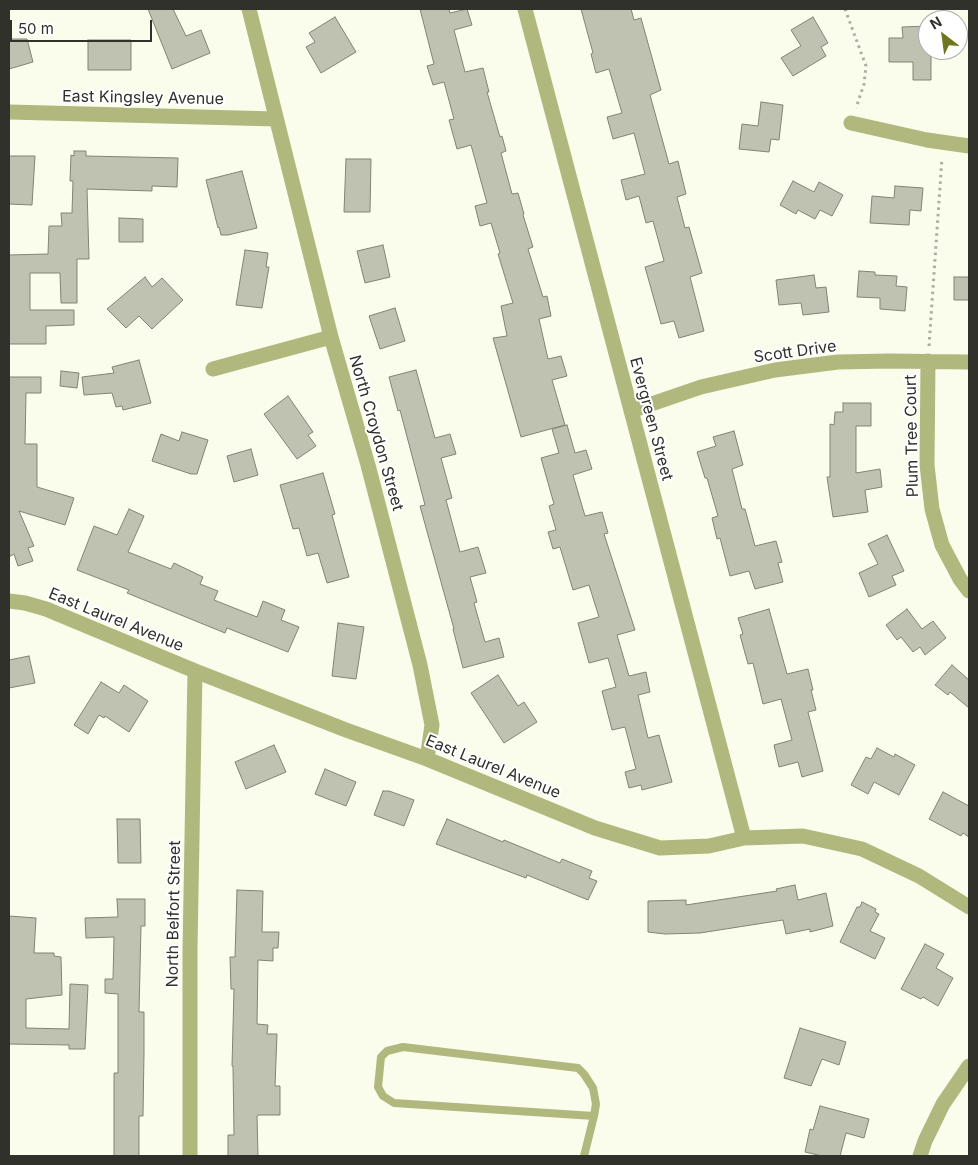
<!DOCTYPE html>
<html>
<head>
<meta charset="utf-8">
<style>
  body { margin:0 }
  #map { position:relative; width:978px; height:1165px; overflow:hidden; background:#fafdec; font-family:Inter,sans-serif }
  canvas { display:block }
  .frame { position:absolute; inset:0; border:10px solid #30312b; pointer-events:none }
  .north { position:absolute; left:918px; top:10px; width:50px; height:50px; box-sizing:border-box; background:#fff; border:1px solid #acadaa; border-radius:50%; rotate:330deg; font-size:14px; font-weight:700; line-height:20px; text-align:center; color:#30312b }
  .north::after { content:''; display:block; margin:auto; width:18px; height:22px; background:#6f761f; clip-path:polygon(50% 0,100% 100%,50% 72%,0 100%) }
  .scale { position:absolute; left:10px; top:20px; width:142px; height:22px; box-sizing:border-box; border:2px solid #30312b; border-top:0; padding-left:6px; font-size:15px; line-height:18px; white-space:nowrap; color:#30312b; -webkit-text-stroke:4px #fff; paint-order:stroke }
</style>
</head>
<body>
<div id="map">
<canvas width="978" height="1165"></canvas>
<div class="frame"></div>
<div class="north">N</div>
<div class="scale">50 m</div>
</div>
<script>
const ctx = document.querySelector('canvas').getContext('2d');
ctx.lineJoin = 'round';
function paint(path, color) { ctx.fillStyle = color; ctx.fill(path, 'evenodd'); }
const toPath = rows => new Path2D(rows.map(r => 'M' + r).join(''));
function stroke(path, color, width, dash) { ctx.strokeStyle = color; ctx.lineWidth = width; ctx.lineCap = dash ? 'butt' : 'round'; ctx.setLineDash(dash || []); ctx.stroke(path); }
function write(font, color, halo, rows, align = 'center') {
  ctx.font = font + ' Inter,sans-serif'; ctx.lineWidth = 4; ctx.setLineDash([]); ctx.textBaseline = 'middle'; ctx.strokeStyle = halo; ctx.fillStyle = color; for (const [text, x, y, turn = 0] of rows) {
    ctx.save(); ctx.translate(x, y); ctx.rotate((+turn || 0) * Math.PI / 180); ctx.textAlign = isNaN(turn) ? turn : align; if (halo) ctx.strokeText(text, 0, 0); ctx.fillText(text, 0, 0); ctx.restore();
  }
}
const building = toPath([
  [148,9,173,9,186,36,201,30,210,53,172,69,148,9],
  [420,9,449,9,450,13,467,9,472,25,454,30,465,72,483,68,489,92,487,92,500,137,502,136,506,151,501,153,512,194,518,193,524,214,523,215,533,247,528,249,543,297,547,296,551,316,539,319,548,359,561,356,567,376,552,380,565,425,521,437,493,338,507,336,501,306,513,303,498,254,500,253,491,223,480,226,475,206,487,203,471,145,457,149,449,120,454,119,444,82,433,85,427,66,434,64,420,9],
  [581,9,631,9,634,20,641,18,661,90,650,95,669,164,678,161,686,194,677,197,685,228,689,227,702,273,690,277,704,331,679,338,674,321,661,324,645,267,664,261,653,221,646,223,639,196,626,200,621,180,645,174,634,133,613,139,607,117,622,113,609,69,596,73,591,54,593,53,581,9],
  [335,17,356,52,321,73,306,47,315,42,309,33,335,17],
  [813,17,828,43,821,47,826,56,793,76,781,58,801,46,791,30,813,17],
  [928,26,928,50,931,50,931,80,913,80,913,62,889,62,889,38,903,38,902,27,928,26],
  [9,39,27,39,33,62,9,69,9,39],
  [88,40,131,40,131,70,88,70,88,40],
  [761,102,783,105,779,140,771,139,769,152,739,149,742,124,758,126,761,102],
  [74,151,86,151,86,156,178,158,177,187,152,186,152,191,87,189,89,259,77,259,77,303,61,303,60,273,30,273,30,310,74,310,74,325,46,326,46,344,9,344,9,255,48,254,49,226,62,226,61,213,72,213,73,181,70,181,71,155,74,156,74,151],
  [9,156,35,156,32,205,9,204,9,156],
  [346,159,371,159,370,212,344,212,346,159],
  [242,171,257,228,228,235,221,235,219,227,218,228,206,180,242,171],
  [793,181,814,192,819,182,843,195,832,216,820,210,815,219,798,210,796,214,780,205,793,181],
  [895,186,923,188,921,211,910,210,909,225,870,223,872,196,894,198,895,186],
  [119,218,143,219,143,242,119,242,119,218],
  [383,245,390,277,365,283,357,251,383,245],
  [245,250,268,253,266,267,269,267,262,308,236,305,245,250],
  [859,271,875,272,875,275,897,276,896,286,907,287,905,311,880,309,880,298,857,297,859,271],
  [814,275,816,288,826,287,829,312,803,315,801,303,779,305,776,280,814,275],
  [145,277,152,287,162,278,183,300,152,329,139,316,126,328,107,309,145,277],
  [954,277,969,277,969,300,954,300,954,277],
  [395,308,405,341,380,349,369,316,395,308],
  [139,360,151,403,123,410,122,406,116,407,112,393,84,395,82,377,114,373,112,367,139,360],
  [416,370,435,438,450,434,456,454,441,458,452,498,446,500,460,552,478,547,486,573,470,577,477,602,474,603,485,642,499,638,504,657,463,668,453,629,454,629,420,506,425,505,400,410,398,411,389,377,416,370],
  [61,371,79,373,77,388,60,386,61,371],
  [9,377,41,377,41,393,26,393,25,444,37,444,37,487,74,498,65,525,19,511,34,546,28,548,33,561,18,566,14,554,9,557,9,377],
  [288,396,313,432,308,435,316,446,297,459,264,414,288,396],
  [843,403,871,403,871,426,856,426,856,473,880,469,882,487,865,490,868,512,833,517,827,477,830,477,830,424,834,425,835,412,843,412,843,403],
  [567,425,575,453,586,450,592,469,573,475,585,516,602,512,608,533,604,534,635,630,617,635,629,676,646,672,650,692,638,695,648,738,659,735,672,782,642,790,641,785,629,788,625,772,636,769,625,727,612,730,602,691,616,687,608,658,589,663,578,623,599,617,589,585,573,590,560,547,553,549,548,532,556,530,549,506,554,504,541,458,559,453,552,429,567,425],
  [734,431,743,465,732,469,742,509,745,509,755,546,776,541,782,562,778,563,783,582,755,589,749,571,730,576,720,538,717,539,712,518,718,516,707,478,705,478,697,452,716,446,713,437,734,431],
  [182,432,208,440,197,474,191,474,152,461,161,434,179,441,182,432],
  [251,449,258,475,234,482,227,456,251,449],
  [323,473,335,514,332,515,349,577,327,583,318,553,307,556,299,528,293,529,280,485,323,473],
  [129,509,144,516,128,552,171,569,174,563,203,577,200,584,218,591,214,600,257,617,263,601,285,610,281,620,299,627,288,652,227,628,225,633,127,593,129,590,77,570,94,526,117,535,129,509],
  [887,535,904,571,892,576,896,585,869,597,859,573,878,564,868,544,887,535],
  [769,609,787,674,808,669,813,690,811,690,816,710,808,712,823,771,802,777,798,762,779,767,774,745,792,740,781,699,763,704,753,663,748,664,740,635,743,634,738,618,769,609],
  [907,609,922,629,933,621,946,638,925,655,920,647,913,652,901,637,897,640,886,625,907,609],
  [338,623,364,627,356,679,332,676,338,623],
  [29,656,35,683,9,688,9,660,29,656],
  [952,665,969,680,969,708,950,692,948,695,935,685,952,665],
  [498,675,518,706,524,702,537,722,504,743,471,693,498,675],
  [101,682,119,693,124,685,148,701,129,732,105,716,104,718,99,715,88,734,74,725,101,682],
  [274,745,286,772,246,789,235,762,274,745],
  [877,748,894,757,895,754,915,765,899,795,874,782,868,794,851,785,866,757,871,759,877,748],
  [325,769,356,782,346,806,315,794,325,769],
  [383,791,389,791,414,800,404,826,374,815,383,791],
  [943,792,969,806,969,837,963,833,961,836,929,819,943,792],
  [117,819,140,819,141,863,118,863,117,819],
  [447,819,503,842,504,840,560,863,562,859,592,871,589,878,597,881,588,900,527,875,526,878,436,844,447,819],
  [795,885,798,900,826,893,833,926,810,932,810,929,786,934,783,920,700,933,665,934,648,932,648,901,686,900,686,905,777,891,776,889,795,885],
  [237,890,263,891,262,932,279,932,278,948,273,948,273,961,258,960,257,1024,268,1025,267,1034,277,1034,275,1086,280,1086,280,1115,259,1115,257,1116,258,1156,228,1156,228,1135,234,1135,233,1066,232,1066,234,989,231,989,230,957,235,957,237,890],
  [117,899,145,899,145,926,141,926,139,1012,144,1012,144,1052,143,1116,139,1116,139,1156,114,1156,114,1073,118,1073,118,994,105,993,105,979,113,979,114,937,86,938,85,918,118,917,117,899],
  [862,902,876,909,875,912,879,914,870,931,885,938,875,959,840,942,857,907,860,907,862,902],
  [9,916,36,918,34,953,54,953,54,956,61,957,62,995,26,999,26,1028,69,1029,70,984,88,985,85,1049,69,1049,69,1045,9,1044,9,916],
  [925,944,944,954,936,968,953,978,938,1006,923,997,921,999,901,989,925,944],
  [800,1028,846,1042,839,1065,822,1059,811,1086,784,1078,800,1028],
  [820,1106,869,1119,864,1138,846,1133,840,1156,822,1156,805,1152,810,1129,813,1130,820,1106]
]);
paint(building, '#bfc2b1');
stroke(building, '#818374', 1);
stroke(toPath([
  [845,9,866,66,864,84,856,108],
  [929,346,942,158]
]), '#aaada0', 3, [2.5, 4]);
stroke(toPath([
  [584,1156,594,1116,596,1104,593,1088,584,1074,578,1068,403,1047,387,1051,381,1057,378,1087,383,1096,394,1103,594,1116]
]), '#b1b87d', 8);
stroke(toPath([
  [249,9,331,337,368,465,420,665,432,725,427,759],
  [525,9,744,838],
  [9,112,276,119],
  [851,123,927,140,969,146],
  [928,361,927,465,932,509,942,545,960,579,969,591],
  [213,369,331,337],
  [631,411,701,387,775,370,838,362,889,361,969,362],
  [9,601,25,603,46,609,195,671,346,730,427,759,595,828,660,848,709,846,744,838,803,836,862,849,919,876,969,907],
  [190,1156,190,949,195,671]
]), '#b1b87d', 15);
stroke(toPath([
  [920,1156,925,1141,943,1104,969,1066]
]), '#b1b87d', 15);
write('16px', '#30312b', '#fff', [
  ["East Kingsley Avenue",143,98,1],
  ["Scott Drive",795,352,-8],
  ["Evergreen Street",651,419,75],
  ["North Croydon Street",376,433,74],
  ["Plum Tree Court",912,436,-91],
  ["East Laurel Avenue",116,620,22],
  ["East Laurel Avenue",493,767,22],
  ["North Belfort Street",174,914,-89]
]);
</script>
</body>
</html>
